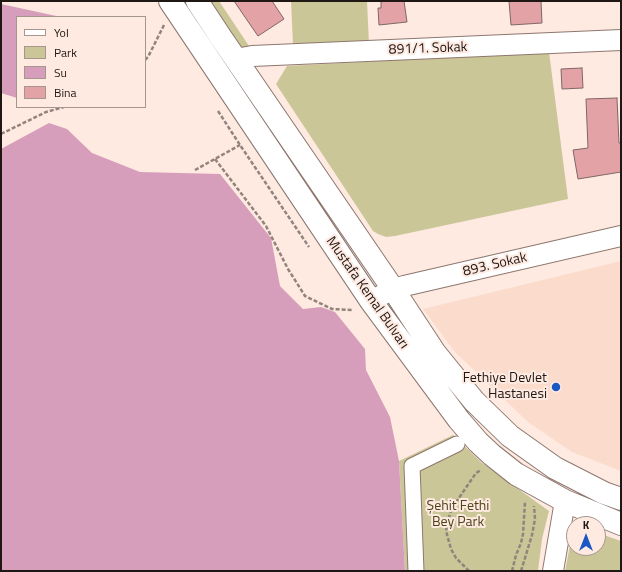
<!DOCTYPE html>
<html>
<head>
<meta charset="utf-8">
<style>
  body { margin:0 }
  #map { position:relative; width:622px; height:572px; overflow:hidden; background:#feeae1; font-family:"Titillium Web",sans-serif }
  canvas { display:block }
  .frame { position:absolute; inset:0; border:2px solid #1f1713; pointer-events:none }
  .legend { position:absolute; left:16px; top:16px; width:130px; height:92px; box-sizing:border-box; background:#feeae1; border:1px solid #a5968f; margin:0; padding:5px 7px; list-style:none; font-size:12px; color:#1f1713 }
  .legend li { display:flex; align-items:center; gap:8px; height:20px }
  .legend b { width:20px; border:1px solid #a5968f }
  .north { position:absolute; left:566px; top:516px; width:40px; height:40px; box-sizing:border-box; background:#feeae1; border:1px solid #a5968f; border-radius:50%; rotate:0deg; font-size:11px; font-weight:700; line-height:16px; text-align:center; color:#1f1713 }
  .north::after { content:''; display:block; margin:auto; width:14px; height:18px; background:#1a59c4; clip-path:polygon(50% 0,100% 100%,50% 72%,0 100%) }
</style>
</head>
<body>
<div id="map">
<canvas width="622" height="572"></canvas>
<div class="frame"></div>
<ul class="legend">
<li><b style="height:5px;background:#fff"></b>Yol</li>
<li><b style="height:11px;background:#cbc697"></b>Park</li>
<li><b style="height:11px;background:#d69ebb"></b>Su</li>
<li><b style="height:11px;background:#e3a3a6"></b>Bina</li>
</ul>
<div class="north">K</div>
</div>
<script>
const ctx = document.querySelector('canvas').getContext('2d');
ctx.lineJoin = 'round';
function paint(path, color) { ctx.fillStyle = color; ctx.fill(path, 'evenodd'); }
const toPath = rows => new Path2D(rows.map(r => 'M' + r).join(''));
function stroke(path, color, width, dash) { ctx.strokeStyle = color; ctx.lineWidth = width; ctx.lineCap = dash ? 'butt' : 'round'; ctx.setLineDash(dash || []); ctx.stroke(path); }
function write(font, color, halo, rows, align = 'center') {
  ctx.font = font + ' "Titillium Web",sans-serif'; ctx.lineWidth = 4; ctx.setLineDash([]); ctx.textBaseline = 'middle'; ctx.strokeStyle = halo; ctx.fillStyle = color; for (const [text, x, y, turn = 0] of rows) {
    ctx.save(); ctx.translate(x, y); ctx.rotate((+turn || 0) * Math.PI / 180); ctx.textAlign = isNaN(turn) ? turn : align; if (halo) ctx.strokeText(text, 0, 0); ctx.fillText(text, 0, 0); ctx.restore();
  }
}
paint(toPath([
  [621,261,621,471,572,452,528,422,455,352,423,309]
]), '#fbdbcc');
paint(toPath([
  [209,1,219,1,249,46,293,45,291,1,367,1,369,44,238,49],
  [549,52,568,199,395,236,386,237,378,234,373,231,276,84,287,66],
  [453,435,482,463,549,511,542,539,538,571,405,571,399,461],
  [598,533,621,541,621,571,565,571,566,566,571,540,574,534,574,548,598,548]
]), '#cbc697');
paint(toPath([
  [1,4,61,17,17,17,17,98,1,93],
  [49,123,67,129,92,153,140,172,220,174,271,238,280,286,303,309,321,307,335,312,365,349,366,370,390,417,399,461,405,571,1,571,1,149]
]), '#d69ebb');
const building = toPath([
  [234,1,272,1,284,19,258,36,234,1],
  [381,1,404,1,407,22,379,25,378,8,381,8,381,1],
  [509,1,541,1,542,23,511,25,509,1],
  [582,68,583,88,562,89,561,69,582,68],
  [617,98,619,143,621,143,621,172,578,179,573,150,588,148,586,99,617,98]
]);
paint(building, '#e3a3a6');
stroke(building, '#7f6667', 1);
const pedestrian = toPath([
  [416,571,412,466,457,444]
]);
const minor = toPath([
  [236,59,252,56,621,40],
  [371,301,393,289,404,286,621,236],
  [553,571,565,501]
]);
const secondary = toPath([
  [170,1,371,301,459,420,478,442,492,455,516,474,565,501,621,524],
  [197,1,220,36,393,289,435,353,474,401,510,436,555,468,604,493,621,499]
]);
stroke(pedestrian, '#8d776e', 17);
stroke(minor, '#8d776e', 22);
stroke(secondary, '#8d776e', 24);
stroke(toPath([
  [145,60,148,57,164,25],
  [218,111,240,145,309,247],
  [1,134,46,112,64,107],
  [215,159,266,226,288,269,305,296,332,309,353,310],
  [195,170,240,145],
  [469,571,456,558,451,549,446,531,448,520,452,508,476,473,481,470],
  [512,571,516,555,521,543,523,534,525,502],
  [521,571,525,558,532,535,535,519,534,506]
]), '#92847d', 2.5, [4, 2]);
stroke(pedestrian, '#fff', 15);
stroke(minor, '#fff', 20);
stroke(secondary, '#fff', 22);
for (const [x, y, r, color] of [
  [556,387,5,"#1a59c4"]
]) { const dot = new Path2D(); dot.arc(x, y, r, 0, 2 * Math.PI); ctx.fillStyle = color; ctx.fill(dot); stroke(dot, '#feeae1', 1.5); }
write('14px', '#1f1713', '#feeae1', [
  ["891/1. Sokak",428,49,-2],
  ["893. Sokak",495,265,-13],
  ["Mustafa Kemal Bulvarı",367,293,55]
]);
write('14px', '#1f1713', '#feeae1', [
  ["Fethiye Devlet",547,379],
  ["Hastanesi",547,395]
], 'right');
write('14px', '#4a4518', '#feeae1', [
  ["Şehit Fethi",458,507],
  ["Bey Park",458,523]
]);
</script>
</body>
</html>
